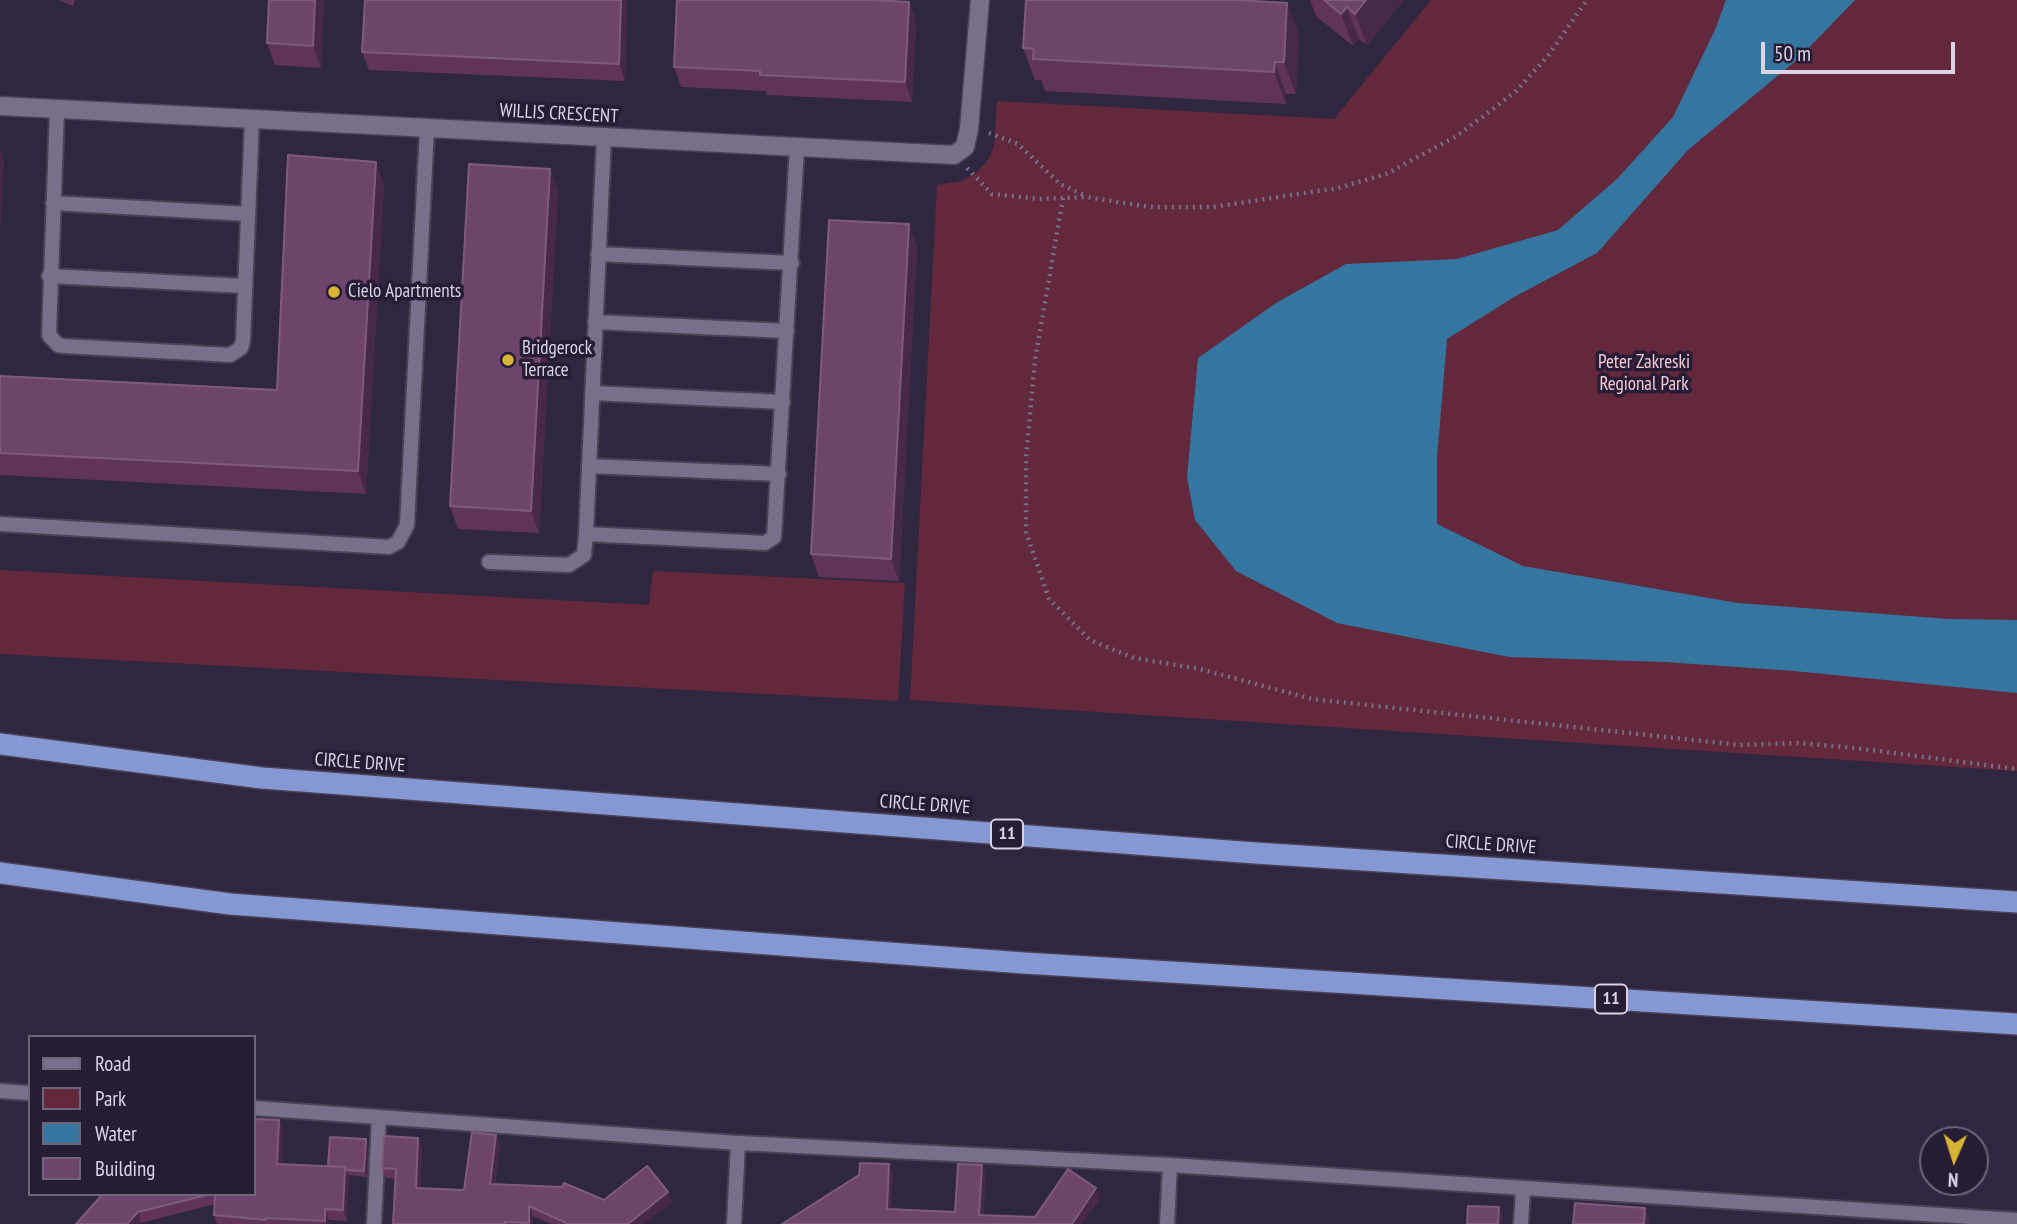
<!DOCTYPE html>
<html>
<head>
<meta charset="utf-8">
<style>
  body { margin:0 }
  #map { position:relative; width:2017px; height:1224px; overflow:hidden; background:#2f263f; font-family:"PT Sans Narrow",sans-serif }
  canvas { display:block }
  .legend { position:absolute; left:28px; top:1035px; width:228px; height:161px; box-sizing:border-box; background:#261c34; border:2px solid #6e657a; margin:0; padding:9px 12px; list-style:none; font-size:21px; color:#d9d3e4 }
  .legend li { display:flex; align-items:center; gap:14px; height:35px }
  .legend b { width:35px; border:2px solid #6e657a }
  .north { position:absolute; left:1919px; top:1126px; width:70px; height:70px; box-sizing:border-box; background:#261c34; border:2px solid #6e657a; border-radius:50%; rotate:183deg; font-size:19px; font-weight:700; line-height:28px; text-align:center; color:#d9d3e4 }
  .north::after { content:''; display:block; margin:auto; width:24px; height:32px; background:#d8b434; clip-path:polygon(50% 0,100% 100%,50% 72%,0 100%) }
  .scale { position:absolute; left:1761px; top:42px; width:194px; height:32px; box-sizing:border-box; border:4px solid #d9d3e4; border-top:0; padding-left:9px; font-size:21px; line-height:24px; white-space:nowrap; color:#d9d3e4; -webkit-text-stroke:5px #261c34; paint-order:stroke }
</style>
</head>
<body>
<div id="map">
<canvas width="2017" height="1224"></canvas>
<ul class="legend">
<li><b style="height:9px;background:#796f8c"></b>Road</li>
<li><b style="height:19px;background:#63283c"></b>Park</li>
<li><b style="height:19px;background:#3576a1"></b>Water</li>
<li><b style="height:19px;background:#6d446b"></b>Building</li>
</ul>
<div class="north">N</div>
<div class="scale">50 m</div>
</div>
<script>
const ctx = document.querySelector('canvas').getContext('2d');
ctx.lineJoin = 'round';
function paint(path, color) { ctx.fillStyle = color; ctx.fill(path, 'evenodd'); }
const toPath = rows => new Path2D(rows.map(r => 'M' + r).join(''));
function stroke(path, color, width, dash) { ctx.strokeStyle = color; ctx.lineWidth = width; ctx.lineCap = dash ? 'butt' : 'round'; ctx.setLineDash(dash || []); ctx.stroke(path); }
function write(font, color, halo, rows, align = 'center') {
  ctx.font = font + ' "PT Sans Narrow",sans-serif'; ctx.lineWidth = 7; ctx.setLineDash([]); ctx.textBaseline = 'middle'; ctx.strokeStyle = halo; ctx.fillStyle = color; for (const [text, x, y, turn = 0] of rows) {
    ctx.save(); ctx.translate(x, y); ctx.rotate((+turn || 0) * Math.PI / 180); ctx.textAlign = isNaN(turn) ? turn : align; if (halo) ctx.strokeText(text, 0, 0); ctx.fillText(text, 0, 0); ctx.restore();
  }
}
paint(toPath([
  [1431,0,2017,0,2017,771,910,700,937,185,961,181,976,173,988,160,994,147,997,101,1334,119],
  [0,570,649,605,653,571,905,583,898,701,0,654]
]), '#63283c');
paint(toPath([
  [1726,0,1855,0,1798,59,1688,150,1597,253,1514,297,1447,339,1437,458,1437,524,1523,566,1738,603,1949,619,2017,620,2017,693,1794,671,1665,662,1509,657,1337,623,1236,571,1195,520,1187,477,1198,358,1276,303,1346,264,1457,259,1558,230,1617,179,1673,117,1715,30]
]), '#3576a1');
const service = toPath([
  [57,109,49,335,58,345,64,346,230,355,241,348,243,341,252,119],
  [604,137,586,534,765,543,774,537,797,147],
  [53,203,248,214],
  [598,254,792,263],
  [49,276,245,286],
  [595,322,787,331],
  [592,393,783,402],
  [589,466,779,474],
  [0,524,389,547,398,542,407,525,427,128],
  [489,562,569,565,584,555,586,534],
  [0,1091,30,1093],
  [254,1108,738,1143,1170,1165,2017,1220],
  [374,1224,379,1117],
  [734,1224,738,1143],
  [1167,1224,1170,1165],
  [1521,1224,1523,1188]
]);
const minor = toPath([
  [0,106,954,155,965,147,969,129,980,0]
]);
const motorway = toPath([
  [0,744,262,778,1255,853,2017,902],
  [0,873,230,904,1024,963,2017,1024]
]);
stroke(service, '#4a4157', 18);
stroke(minor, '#4a4157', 21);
stroke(motorway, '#4a4157', 24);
stroke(toPath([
  [989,133,1018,144,1060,184,1086,196],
  [967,168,992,194,1039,199,1086,197,1150,207,1213,207,1338,188,1386,174,1455,137,1485,115,1516,91,1548,56,1587,0],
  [1063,198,1035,360,1026,458,1026,532,1049,599,1090,640,1134,658,1200,669,1312,699,1740,745,1798,743,1855,748,2017,769]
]), '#776f85', 4.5, [2, 5]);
stroke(service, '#796f8c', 14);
stroke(minor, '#796f8c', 18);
stroke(motorway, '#8598d4', 21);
paint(toPath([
  [59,0,75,0,73,6],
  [269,0,324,0,321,68,275,65,267,43],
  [627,0,625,81,369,70,362,52],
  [1310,0,1404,0,1367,45,1359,39,1353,46,1316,16],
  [909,2,916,22,912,102,767,95,766,91,681,87,674,67],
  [1287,3,1299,35,1296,94,1286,94,1286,104,1045,91,1041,80,1035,80,1023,48],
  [550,169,558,192,539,533,458,529,450,506],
  [384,185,366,494,0,475,0,376,277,390],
  [909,224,917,247,899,581,819,577,811,554],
  [283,1130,281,1164,328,1166,366,1139,368,1145,367,1177,348,1175,347,1221,329,1220,329,1224,217,1224,214,1215,215,1204,141,1223,140,1224,76,1224,103,1194,254,1194],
  [496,1135,500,1145,495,1184,604,1200,672,1202,644,1224,551,1224,533,1216,533,1224,393,1224,396,1179,386,1178,382,1168,418,1138,422,1148,420,1188,464,1190]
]), '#60335c');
paint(toPath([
  [315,0,324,0,321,68,313,46],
  [621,0,627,0,625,81,619,64],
  [1366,0,1404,0,1367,45,1355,14],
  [909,2,916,22,912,102,905,82],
  [1287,3,1299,35,1296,94,1284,62],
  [1347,7,1359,39,1353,46,1341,14],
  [1275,62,1286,94,1286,104,1274,72],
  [0,149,4,161,0,240],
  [376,162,384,185,366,494,358,471],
  [550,169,558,192,539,533,531,511],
  [909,224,917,247,899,581,891,559],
  [279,1120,283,1130,281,1174,277,1164],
  [496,1135,500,1145,493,1194,490,1184],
  [418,1138,422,1148,420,1198,416,1188],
  [366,1139,368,1145,367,1177,364,1171],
  [889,1164,893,1175,890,1220,887,1209],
  [982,1165,986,1176,983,1224,979,1215],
  [345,1167,349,1177,347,1221,343,1210],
  [1096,1188,1100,1199,1082,1224,1072,1224],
  [668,1192,672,1202,644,1224,628,1224],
  [529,1206,533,1216,533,1224,529,1224],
  [1499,1207,1503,1217,1502,1224,1498,1224],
  [1645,1208,1649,1218,1649,1224,1644,1224],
  [325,1209,329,1220,329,1224,326,1224,325,1221],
  [138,1212,141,1223,140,1224,127,1224]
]), '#47274a');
const building = toPath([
  [269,0,315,0,313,46,267,43,269,0],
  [365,0,621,0,619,64,362,52,365,0],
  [677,0,872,0,909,2,905,82,760,75,760,71,674,67,677,0],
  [1026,0,1236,0,1287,3,1284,62,1275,62,1274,72,1033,59,1034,49,1023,48,1026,0],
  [1324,0,1366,0,1355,14,1347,7,1341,14,1324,0],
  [288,155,376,162,358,471,0,453,0,376,277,390,288,155],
  [469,164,550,169,531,511,450,506,469,164],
  [829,220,909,224,891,559,811,554,829,220],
  [254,1119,279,1120,277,1164,345,1167,343,1210,325,1209,325,1221,266,1218,266,1220,214,1215,215,1194,254,1194,254,1119],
  [472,1132,496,1135,490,1184,562,1187,564,1183,604,1200,647,1166,668,1192,628,1224,568,1224,529,1206,529,1223,505,1222,505,1224,393,1224,396,1169,382,1168,384,1136,418,1138,416,1188,464,1190,472,1132],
  [330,1137,366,1139,364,1171,346,1170,345,1167,328,1166,330,1137],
  [860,1163,889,1164,887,1209,955,1212,958,1164,982,1165,979,1215,1035,1217,1068,1169,1096,1188,1072,1224,782,1224,859,1175,860,1163],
  [103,1194,211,1194,138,1212,127,1224,76,1224,103,1194],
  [1575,1203,1645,1208,1644,1224,1573,1224,1575,1203],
  [1468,1206,1499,1207,1498,1224,1467,1224,1468,1206]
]);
paint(building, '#6d446b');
stroke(building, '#7e5b7e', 2);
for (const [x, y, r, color] of [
  [334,292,7,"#d8b434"],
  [508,360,7,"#d8b434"]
]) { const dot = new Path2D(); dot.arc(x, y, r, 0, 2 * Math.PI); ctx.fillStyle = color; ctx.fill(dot); stroke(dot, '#261c34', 2.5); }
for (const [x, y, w] of [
  [1007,834,32],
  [1611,999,32]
]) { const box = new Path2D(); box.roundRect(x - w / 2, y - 14.5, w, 29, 5); ctx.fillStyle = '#261c34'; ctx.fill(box); stroke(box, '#d9d3e4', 2); }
write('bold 18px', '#d9d3e4', null, [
  ["11",1007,834],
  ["11",1611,999]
]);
write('19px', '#d9d3e4', '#261c34', [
  ["WILLIS CRESCENT",559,114,3],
  ["CIRCLE DRIVE",360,763,4],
  ["CIRCLE DRIVE",925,805,4],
  ["CIRCLE DRIVE",1491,845,4]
]);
write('19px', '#d9d3e4', '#261c34', [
  ["Cielo Apartments",348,292],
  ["Bridgerock",522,349],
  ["Terrace",522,371]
], 'left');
write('19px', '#f4cad4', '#261c34', [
  ["Peter Zakreski",1644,363],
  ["Regional Park",1644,385]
]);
</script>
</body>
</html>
